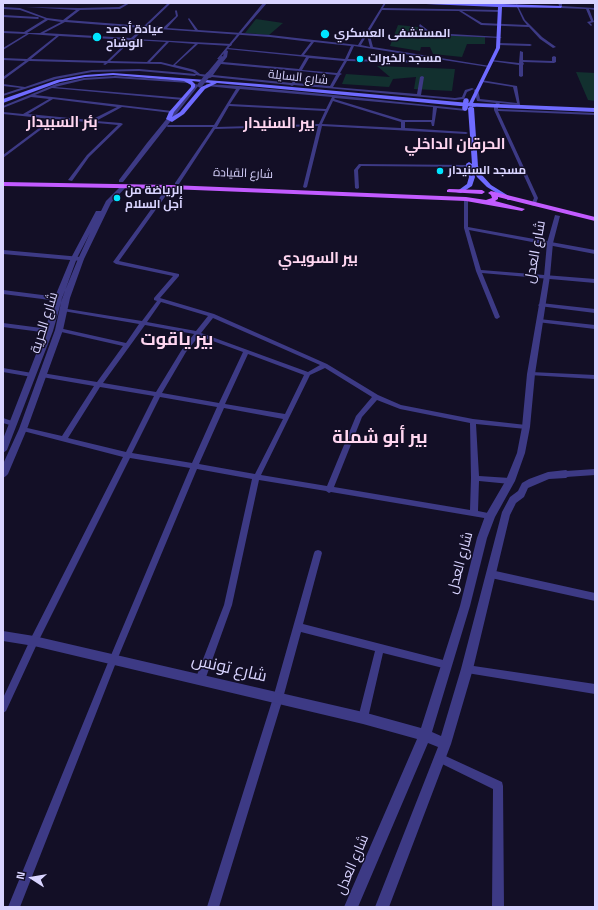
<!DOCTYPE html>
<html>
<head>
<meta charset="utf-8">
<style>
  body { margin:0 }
  #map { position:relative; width:598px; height:910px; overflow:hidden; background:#130f26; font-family:"Titillium Web",sans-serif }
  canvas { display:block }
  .frame { position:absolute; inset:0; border:4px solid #d9d4ff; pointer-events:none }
  .north { position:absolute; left:12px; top:858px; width:40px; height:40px; -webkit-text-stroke:3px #130f26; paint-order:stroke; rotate:282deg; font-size:11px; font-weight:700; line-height:16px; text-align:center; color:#d9d4ff }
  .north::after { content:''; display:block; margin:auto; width:14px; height:18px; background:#d9d4ff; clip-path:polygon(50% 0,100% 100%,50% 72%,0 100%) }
</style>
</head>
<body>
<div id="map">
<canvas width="598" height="910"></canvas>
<div class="frame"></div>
<div class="north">N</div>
</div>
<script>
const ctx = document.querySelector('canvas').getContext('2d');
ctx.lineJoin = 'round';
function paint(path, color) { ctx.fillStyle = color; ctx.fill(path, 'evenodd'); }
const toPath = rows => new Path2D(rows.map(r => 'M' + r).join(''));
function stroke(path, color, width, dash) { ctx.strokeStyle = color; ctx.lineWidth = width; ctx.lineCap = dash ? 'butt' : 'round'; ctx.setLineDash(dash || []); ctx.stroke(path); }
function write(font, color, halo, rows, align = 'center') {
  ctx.font = font + ' "Titillium Web",Cairo,sans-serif'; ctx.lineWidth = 3; ctx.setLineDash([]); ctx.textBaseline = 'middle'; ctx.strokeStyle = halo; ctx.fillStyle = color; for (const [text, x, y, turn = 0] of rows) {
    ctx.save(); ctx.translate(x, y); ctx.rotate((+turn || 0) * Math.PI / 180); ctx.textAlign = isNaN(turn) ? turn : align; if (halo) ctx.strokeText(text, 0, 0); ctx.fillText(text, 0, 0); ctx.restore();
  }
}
paint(toPath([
  [256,19,283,23,269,35,245,33],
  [398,25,418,27,420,34,485,37,485,44,467,44,462,57,433,54,430,47,421,47,420,51,390,46],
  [377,66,455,69,452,91,414,89,416,77,393,79,389,87,342,84,346,74,390,77],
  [576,72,595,73,595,101,588,100]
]), '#12302f');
paint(toPath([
  [127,3,130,3,120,9,80,10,67,20,144,26,168,3,171,3,147,26,164,27,176,16,175,11,176,10,177,11,178,16,167,28,195,30,188,19,189,18,198,30,270,35,358,45,384,3,386,3,383,8,500,10,501,12,462,11,482,23,527,25,523,20,516,5,517,4,525,20,542,37,556,47,553,48,540,39,529,27,481,25,459,11,382,10,369,32,373,47,490,66,488,67,354,46,348,59,429,61,431,62,429,63,347,61,340,73,342,74,340,75,333,87,417,94,420,77,422,76,424,77,421,95,455,98,462,97,465,90,472,88,474,89,467,92,464,99,455,100,294,85,292,86,290,85,212,77,210,78,196,75,195,76,139,71,92,72,56,79,3,96,3,94,21,88,3,86,3,84,25,87,54,77,92,70,139,69,196,74,193,72,161,64,108,63,105,65,103,64,105,63,29,61,3,80,3,77,25,61,3,60,3,58,27,59,56,36,29,34,3,50,3,48,26,34,3,33,3,31,24,32,45,19,20,10,3,9,3,7,20,8,47,18,63,20,76,10,26,7,79,8,119,7,127,3],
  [48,20,61,22,40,33,27,33,48,20],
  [65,22,142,28,131,38,44,33,65,22],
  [145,28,270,37,311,42,301,55,228,48,226,49,306,57,299,69,223,62,227,57,228,51,226,50,224,51,223,57,210,75,200,74,195,70,175,65,198,44,231,46,232,44,134,39,145,28],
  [367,35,370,47,361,45,367,35],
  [59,36,129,40,107,61,31,59,59,36],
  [132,40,166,42,147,62,110,61,132,40],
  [169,42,195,44,173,65,161,62,150,62,169,42],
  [314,42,351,46,345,59,304,55,314,42],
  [309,58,344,61,337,73,302,70,309,58],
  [221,64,298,71,292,83,213,75,221,64],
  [301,71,336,75,330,86,295,83,301,71],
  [561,6,595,8,595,10,589,9,594,22,590,23,592,25,591,26,587,22,591,21,586,9,560,8,561,6],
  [3,15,38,17,39,18,38,19,3,17,3,15],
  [420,24,429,31,433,33,502,37,500,38,433,35,427,33,419,26,420,24],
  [499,43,530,44,532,45,530,46,498,45,499,43],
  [520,51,523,52,523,60,552,61,552,57,554,56,556,57,556,62,554,63,523,62,524,64,523,65,523,76,521,77,519,76,519,65,490,61,492,60,519,63,520,51],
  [115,76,189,81,191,82,189,83,115,78,84,80,55,87,184,98,183,100,52,88,35,95,172,111,174,112,172,113,122,107,96,121,121,123,123,124,89,157,72,181,68,180,87,155,118,125,55,119,3,158,3,155,51,119,3,114,3,112,23,114,49,99,31,97,3,108,3,106,56,84,84,78,115,76],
  [53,99,117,107,91,120,28,114,53,99],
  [481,80,517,86,520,105,500,103,498,106,498,109,595,113,595,115,498,111,538,198,535,206,531,205,534,198,494,110,494,106,496,103,477,101,474,90,476,89,478,90,480,99,517,103,513,87,482,82,481,80],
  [206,84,239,86,334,95,465,109,466,109,466,111,437,108,434,126,432,126,431,122,405,122,405,128,466,132,468,133,466,134,322,126,307,187,305,188,303,187,318,126,215,129,179,184,175,184,175,183,213,127,168,127,166,126,168,125,214,125,236,89,207,86,206,84],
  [240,89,332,97,326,109,230,104,240,89],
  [335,98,433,107,432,120,403,120,334,99,335,98],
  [333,101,401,122,401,128,322,124,333,101],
  [229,106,325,111,319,124,217,127,229,106],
  [359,164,469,165,471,166,469,167,361,166,358,170,359,188,357,189,355,188,354,170,359,164],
  [168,186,172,187,119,261,179,274,179,276,160,298,214,314,327,364,378,395,401,405,473,419,526,425,529,427,526,429,476,424,479,476,510,478,513,479,514,481,513,483,510,484,479,481,478,511,493,514,494,516,493,518,490,519,331,492,329,493,326,491,259,480,232,605,205,680,203,683,200,684,197,683,195,680,224,605,252,479,197,469,117,660,20,907,8,907,109,660,190,468,130,458,37,644,6,711,3,713,3,698,31,638,123,457,23,431,20,429,23,427,62,436,94,386,42,377,40,376,39,375,40,374,42,373,97,382,123,346,57,331,57,329,59,328,126,343,139,324,63,311,61,310,61,308,142,321,157,301,154,300,154,298,173,276,116,264,113,262,168,186],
  [161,302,208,316,196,331,147,322,161,302],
  [213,318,320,365,308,372,201,333,213,318],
  [145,325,194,334,181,351,156,392,103,383,145,325],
  [199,336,243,352,219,403,162,393,186,352,199,336],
  [248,354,304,375,285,414,225,404,248,354],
  [325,368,372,397,356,416,327,486,261,475,310,375,325,368],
  [100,387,154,396,126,452,68,438,100,387],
  [160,397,217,407,192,463,132,453,160,397],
  [377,400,400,409,470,423,471,478,470,510,334,487,362,417,377,400],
  [224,408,283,419,255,474,199,464,224,408],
  [464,198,468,199,468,227,595,250,595,254,469,230,481,270,595,279,595,283,482,273,500,317,497,319,495,318,476,271,464,228,464,198],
  [3,250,81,257,84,259,81,261,3,254,3,250],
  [3,290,58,297,61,299,58,301,3,294,3,290],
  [541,303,595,309,595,313,539,306,538,305,541,303],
  [539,319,595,325,595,329,537,322,537,320,539,319],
  [3,323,49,329,52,331,49,333,3,327,3,323],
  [3,368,32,373,35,375,32,377,3,372,3,368],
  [531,372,595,375,595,379,529,375,528,374,529,373,531,372],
  [3,418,15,422,16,424,13,426,3,423,3,418],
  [595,469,595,475,566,477,563,476,562,474,563,472,566,471,595,469],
  [318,550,321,551,322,553,303,624,447,661,450,662,452,665,450,668,447,669,383,653,368,718,366,721,363,723,360,721,358,718,375,651,301,632,283,698,219,907,207,907,273,698,314,553,315,551,318,550],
  [491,570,595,593,595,601,491,578,488,576,487,574,488,572,491,570],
  [467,665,595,684,595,694,467,673,464,672,462,669,464,666,467,665],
  [439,753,502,782,503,786,504,907,492,907,493,789,436,761,434,758,436,755,439,753]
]), '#3d3a85');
paint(toPath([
  [263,3,267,3,219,59,217,59,263,3],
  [529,3,536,3,534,4,529,3],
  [558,3,562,3,562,8,560,8,558,3],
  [195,84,199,85,123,182,119,182,119,180,147,143,195,84],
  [122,185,127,186,111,203,84,259,70,298,63,330,27,429,8,474,6,476,3,478,3,464,19,429,55,330,62,298,78,259,90,233,77,258,62,299,53,331,7,450,3,453,3,439,45,331,54,299,71,258,96,211,101,211,106,201,122,185],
  [555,215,560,216,553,243,550,276,535,374,530,427,525,453,515,481,495,517,487,538,470,606,432,732,441,736,461,669,502,512,510,497,518,491,522,483,529,479,548,472,566,470,569,472,571,474,569,476,566,478,549,479,528,488,524,497,516,503,510,515,473,669,451,744,389,907,375,907,438,747,428,743,358,907,344,907,417,739,363,724,34,646,3,641,3,631,34,636,363,712,421,728,460,606,477,538,485,516,506,480,517,453,522,427,527,374,544,276,547,243,555,215]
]), '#3d3a85');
paint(toPath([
  [402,3,501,3,502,4,562,6,561,8,502,7,500,48,473,103,595,108,595,112,460,106,217,83,205,89,184,114,172,122,166,119,169,112,191,87,191,85,184,81,113,75,85,77,60,82,3,103,3,99,57,80,85,75,113,73,259,84,469,103,496,48,498,7,402,3],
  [192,81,211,83,201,87,180,112,172,117,174,112,195,87,195,84,192,81],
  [471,106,474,108,478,166,482,175,491,185,512,198,512,200,508,200,487,187,477,177,473,169,475,177,472,186,461,193,456,192,467,184,469,177,466,164,469,162,472,164,468,108,471,106]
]), '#6f6bff');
paint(toPath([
  [3,182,170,185,466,197,486,200,492,198,491,195,488,193,491,191,595,217,595,221,498,197,498,199,495,201,525,209,522,211,466,201,170,189,3,186,3,182],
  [449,189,482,190,485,192,482,194,447,192,447,190,449,189]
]), '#c25bff');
stroke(toPath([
  [207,76,222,58]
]), '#3d3a85', 4);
stroke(toPath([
  [200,85,208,75]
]), '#3d3a85', 5);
stroke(toPath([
  [465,108,466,101]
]), '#6f6bff', 5.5);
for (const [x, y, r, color] of [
  [325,34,5,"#00e5ff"],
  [97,37,5,"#00e5ff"],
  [360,59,4,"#00e5ff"],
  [440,171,4,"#00e5ff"],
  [117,198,4,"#00e5ff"]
]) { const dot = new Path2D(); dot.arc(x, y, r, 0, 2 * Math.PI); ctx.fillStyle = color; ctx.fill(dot); stroke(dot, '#130f26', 1.5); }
write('bold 12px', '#d9d4ff', '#130f26', [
  ["عيادة أحمد",106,30],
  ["الوشاح",106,44],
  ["المستشفى العسكري",334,34],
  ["مسجد الخيرات",368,59],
  ["مسجد السنيدار",448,171],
  ["الرياضة من",125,191],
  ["أجل السلام",125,205]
], 'left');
write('12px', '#d9d4ff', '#130f26', [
  ["شارع السايلة",298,78,6],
  ["شارع القيادة",243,174,2]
]);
write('14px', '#d9d4ff', '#130f26', [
  ["شارع العدل",536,252,-80],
  ["شارع الحرية",45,323,-73],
  ["شارع العدل",461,563,-75],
  ["شارع العدل",353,865,-67]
]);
write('bold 15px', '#ffd6f0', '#130f26', [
  ["بئر السبيدار",62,123],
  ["بير السنيدار",279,124],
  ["الحرقان الداخلي",455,145],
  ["بير السويدي",318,259]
]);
write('17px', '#d9d4ff', '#130f26', [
  ["شارع تونس",229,669,13]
]);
write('bold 18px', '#ffd6f0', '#130f26', [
  ["بير ياقوت",177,341],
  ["بير أبو شملة",380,439]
]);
</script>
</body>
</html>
